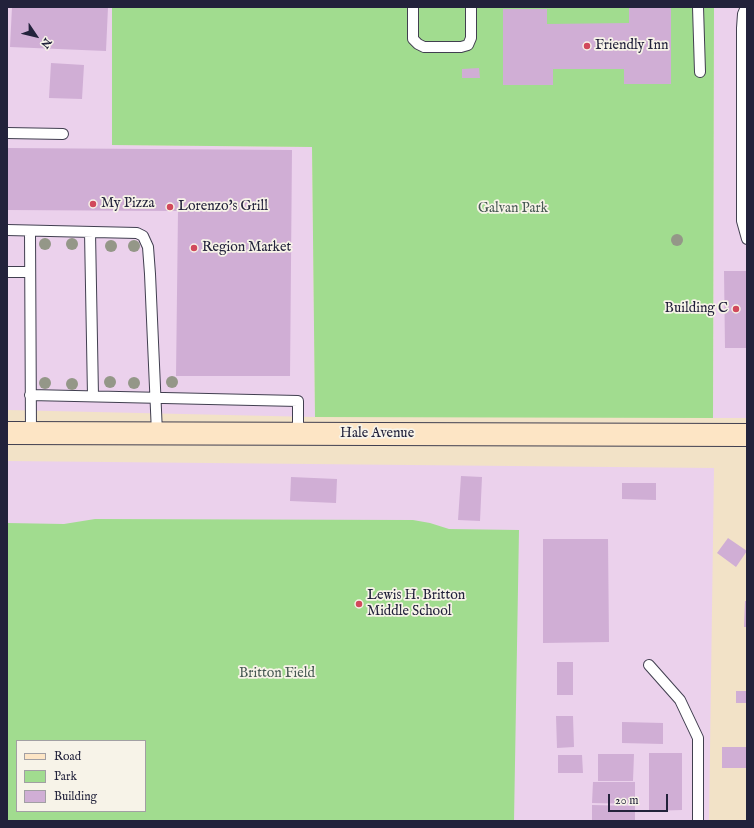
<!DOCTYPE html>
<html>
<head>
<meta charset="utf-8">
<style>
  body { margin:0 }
  #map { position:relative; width:754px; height:828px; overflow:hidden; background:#f2e2c7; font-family:"IM FELL English",serif }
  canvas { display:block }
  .frame { position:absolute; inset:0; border:8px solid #22223b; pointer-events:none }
  .legend { position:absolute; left:16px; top:740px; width:130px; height:72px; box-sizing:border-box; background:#f7f3e8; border:1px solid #a29fa3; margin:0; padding:5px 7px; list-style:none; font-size:12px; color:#22223b }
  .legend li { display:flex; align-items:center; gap:8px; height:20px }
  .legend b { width:20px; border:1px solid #a29fa3 }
  .north { position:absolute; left:16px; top:16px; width:40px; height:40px; -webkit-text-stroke:3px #f7f3e8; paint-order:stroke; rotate:125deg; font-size:11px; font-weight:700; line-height:16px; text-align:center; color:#22223b }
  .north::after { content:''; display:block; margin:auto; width:14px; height:18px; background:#22223b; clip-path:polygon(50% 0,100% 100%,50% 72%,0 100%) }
  .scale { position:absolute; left:608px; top:794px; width:60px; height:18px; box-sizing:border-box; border:2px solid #22223b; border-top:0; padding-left:5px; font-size:12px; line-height:14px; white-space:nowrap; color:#22223b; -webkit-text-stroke:3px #f7f3e8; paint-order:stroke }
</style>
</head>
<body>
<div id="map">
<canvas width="754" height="828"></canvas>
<div class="frame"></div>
<ul class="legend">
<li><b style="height:5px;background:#fde5c5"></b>Road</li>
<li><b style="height:11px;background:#a1dc8f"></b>Park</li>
<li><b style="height:11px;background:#d0aed5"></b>Building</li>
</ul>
<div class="north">N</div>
<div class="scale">20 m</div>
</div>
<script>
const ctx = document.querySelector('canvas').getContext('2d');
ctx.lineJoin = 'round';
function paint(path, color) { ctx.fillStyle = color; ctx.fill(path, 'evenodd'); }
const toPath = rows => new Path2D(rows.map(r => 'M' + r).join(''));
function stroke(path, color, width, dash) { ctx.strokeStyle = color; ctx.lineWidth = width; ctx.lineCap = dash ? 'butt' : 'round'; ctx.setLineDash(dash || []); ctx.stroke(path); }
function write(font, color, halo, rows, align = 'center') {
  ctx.font = font + ' "IM FELL English",serif'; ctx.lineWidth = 3.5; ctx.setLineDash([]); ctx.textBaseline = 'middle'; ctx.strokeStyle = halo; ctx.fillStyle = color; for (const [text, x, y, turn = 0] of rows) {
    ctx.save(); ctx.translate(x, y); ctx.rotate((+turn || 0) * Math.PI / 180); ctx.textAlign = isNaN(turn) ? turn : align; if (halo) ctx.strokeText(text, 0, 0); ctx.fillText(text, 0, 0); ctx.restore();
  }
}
paint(toPath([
  [7,7,112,7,112,145,312,147,315,417,7,410],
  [714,7,747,7,747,418,713,418],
  [7,461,714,468,709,821,7,821],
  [17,741,145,741,145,811,17,811]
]), '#ebd1ec');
paint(toPath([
  [112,7,714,7,713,418,315,417,312,147,112,145],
  [95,519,413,520,430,523,449,529,519,530,514,821,7,821,7,523,64,524],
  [17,741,145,741,145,811,17,811]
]), '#a1dc8f');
paint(toPath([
  [12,7,108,7,106,51,10,47],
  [629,7,671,7,671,84,624,84,624,69,553,69,553,85,503,85,503,9,547,9,547,24,629,23],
  [51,63,84,65,82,99,49,98],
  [479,68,480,78,462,78,462,69],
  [7,148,292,150,290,376,176,376,178,211,7,210],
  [724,271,747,271,747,348,725,348],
  [461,476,482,477,480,521,458,520],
  [291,477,337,479,336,503,290,501],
  [622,483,656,483,656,500,622,499],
  [728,538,747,551,736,567,717,553],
  [543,539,608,539,609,642,543,643],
  [745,601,747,601,747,627,744,627],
  [557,662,573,662,573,695,557,695],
  [736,691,747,691,747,703,736,703],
  [556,716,573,716,574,747,557,748],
  [622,722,663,723,663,744,622,743],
  [722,747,747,747,747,768,722,768],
  [649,753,682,753,682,810,649,811],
  [598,754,634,754,633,781,598,781],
  [558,755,582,755,583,773,558,773],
  [593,782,635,782,635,804,592,803],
  [592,805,635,806,635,821,592,821]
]), '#d0aed5');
const service = toPath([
  [413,7,413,39,418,44,424,47,461,47,468,45,471,38,471,7],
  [698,7,700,72],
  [746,7,743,14,742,28,742,221,747,239],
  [7,133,63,134],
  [7,230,137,233,143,236,148,247,150,274,157,433],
  [30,231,31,433],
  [90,232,93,396],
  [7,272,30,272],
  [30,395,298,401,298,433],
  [649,665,680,700,698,738,698,821]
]);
const secondary = toPath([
  [7,433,747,435]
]);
stroke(service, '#413f50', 12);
stroke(secondary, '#413f50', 24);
stroke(service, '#fff', 10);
stroke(secondary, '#fde5c5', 22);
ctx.fillStyle = '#949788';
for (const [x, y] of [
  [677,240],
  [45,244],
  [72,244],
  [111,246],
  [134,246],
  [110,382],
  [172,382],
  [45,383],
  [134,383],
  [72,384]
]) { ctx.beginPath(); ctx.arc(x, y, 6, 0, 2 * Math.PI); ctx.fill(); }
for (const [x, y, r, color] of [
  [587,46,4,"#d1495b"],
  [93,204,4,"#d1495b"],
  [170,207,4,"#d1495b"],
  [194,248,4,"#d1495b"],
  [736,309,4,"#d1495b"],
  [359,604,4,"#d1495b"]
]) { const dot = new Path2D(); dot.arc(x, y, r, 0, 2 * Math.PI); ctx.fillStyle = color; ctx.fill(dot); stroke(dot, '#f7f3e8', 1.5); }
write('14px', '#22223b', '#f7f3e8', [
  ["Friendly Inn",595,46],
  ["My Pizza",101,204],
  ["Lorenzo's Grill",178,207],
  ["Region Market",202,248],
  ["Building C",728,309,"right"],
  ["Lewis H. Britton",367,596],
  ["Middle School",367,612]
], 'left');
write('14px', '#485a54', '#f7f3e8', [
  ["Galvan Park",513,209],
  ["Britton Field",277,674]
]);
write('14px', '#22223b', '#f7f3e8', [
  ["Hale Avenue",377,434]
]);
</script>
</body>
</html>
